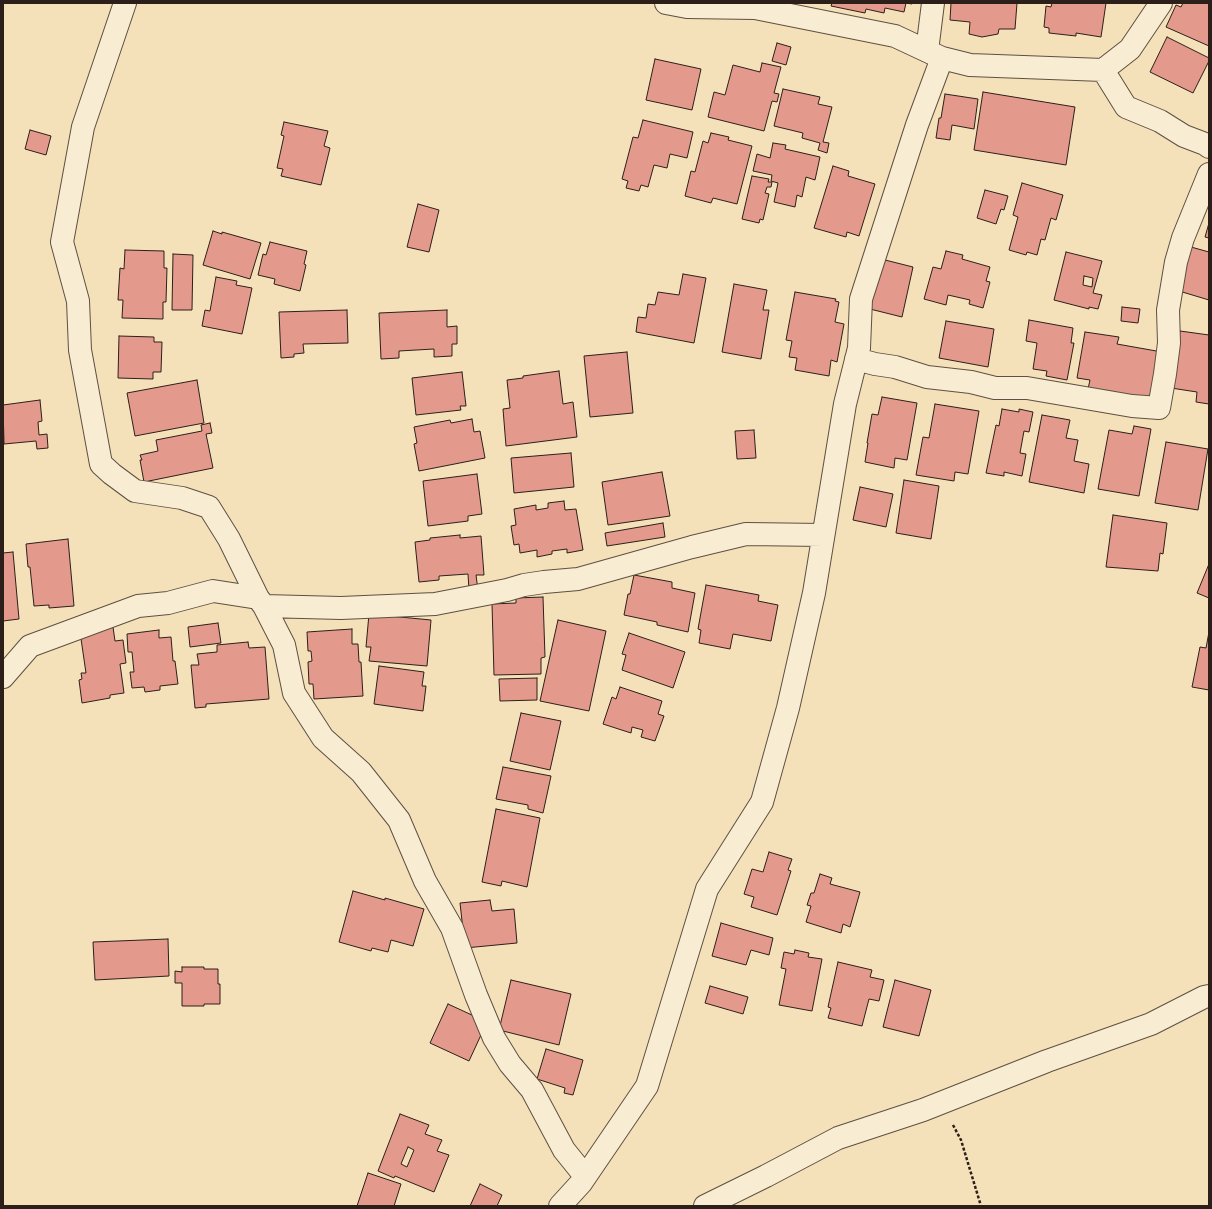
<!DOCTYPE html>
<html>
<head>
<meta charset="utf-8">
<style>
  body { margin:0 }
  #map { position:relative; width:1212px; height:1209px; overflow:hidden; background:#f5e1b9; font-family:"EB Garamond",serif }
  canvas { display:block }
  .frame { position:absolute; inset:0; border:4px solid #2c1f1a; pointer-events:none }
</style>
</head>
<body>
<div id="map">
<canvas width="1212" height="1209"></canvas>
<div class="frame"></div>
</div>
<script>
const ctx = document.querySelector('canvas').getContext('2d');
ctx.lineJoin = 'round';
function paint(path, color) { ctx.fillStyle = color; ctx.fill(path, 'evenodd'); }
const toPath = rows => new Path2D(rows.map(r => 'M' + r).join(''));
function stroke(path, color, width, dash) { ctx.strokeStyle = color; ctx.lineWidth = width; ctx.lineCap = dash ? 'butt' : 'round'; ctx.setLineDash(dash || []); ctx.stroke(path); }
const building = toPath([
  [832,3,913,3,912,4,906,3,904,12,885,8,884,13,866,9,865,13,831,6,832,3],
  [951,3,1017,3,1015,29,999,29,998,34,982,37,969,34,970,22,950,20,951,3],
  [1052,3,1106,3,1101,37,1076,33,1076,36,1049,33,1049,28,1044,27,1046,6,1051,7,1052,3],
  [1183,3,1209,3,1209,46,1166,27,1176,5,1181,7,1183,3],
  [1167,37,1209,58,1209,61,1193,93,1150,72,1167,37],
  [777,43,791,47,786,65,772,61,777,43],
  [655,59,701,69,692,110,646,100,655,59],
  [762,63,781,67,774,93,779,94,777,102,772,101,764,131,708,117,714,92,725,95,733,65,760,72,762,63],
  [783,89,820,97,818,104,832,107,823,142,829,143,827,153,818,150,820,143,802,138,803,133,774,126,783,89],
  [983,92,1075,107,1066,165,974,150,983,92],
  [945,94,978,99,974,129,952,125,950,140,936,138,939,118,941,118,945,94],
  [643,120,693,132,687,158,670,154,667,168,654,165,648,187,641,185,639,191,626,188,628,181,622,179,633,137,638,138,643,120],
  [284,122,328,131,324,146,330,148,321,185,281,176,283,169,277,168,284,136,281,135,284,122],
  [30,130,51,136,46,155,25,149,30,130],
  [711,133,729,137,728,140,752,146,737,204,713,198,711,203,685,196,691,171,695,172,703,141,708,143,711,133],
  [773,143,786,145,785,149,820,157,815,180,806,177,802,197,797,195,795,207,774,202,778,183,771,181,772,175,753,171,757,154,770,158,773,143],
  [833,166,849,171,848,176,875,184,859,236,847,232,846,237,814,228,833,166],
  [752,176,769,179,768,182,772,182,771,187,767,187,765,193,769,194,763,220,760,219,759,223,742,219,752,176],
  [1022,183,1063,195,1056,220,1051,218,1045,240,1041,239,1037,255,1027,252,1026,255,1009,250,1018,217,1013,215,1022,183],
  [985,190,1008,196,1004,210,1001,209,996,224,977,218,985,190],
  [418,204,439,210,429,252,407,247,418,204],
  [1209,223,1209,238,1205,237,1209,223],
  [213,231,222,234,222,232,261,243,250,279,203,265,213,231],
  [270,242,307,251,304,264,306,265,300,291,274,284,275,279,258,275,263,254,266,255,270,242],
  [1191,247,1209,252,1209,300,1179,291,1191,247],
  [125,250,164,251,164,268,167,268,166,302,163,302,163,319,122,318,123,300,118,300,120,268,124,269,125,250],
  [946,251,963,255,962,259,990,267,986,281,990,282,983,308,969,304,970,300,948,295,946,305,924,299,933,267,941,269,946,251],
  [1066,252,1102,261,1093,293,1102,295,1098,309,1089,307,1089,309,1054,300,1066,252],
  [1084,276,1093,278,1092,287,1083,285,1084,276],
  [173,254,193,255,192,310,172,310,173,254],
  [881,259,913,267,902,317,870,309,881,259],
  [683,274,706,278,694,343,636,332,638,317,646,318,648,304,655,305,658,292,679,295,683,274],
  [216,277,237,281,236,285,252,288,242,334,202,326,205,310,210,311,216,277],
  [734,284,767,290,763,310,769,310,761,359,722,352,734,284],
  [795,292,836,299,835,301,839,302,835,322,844,324,837,362,831,360,829,376,795,370,797,358,789,357,792,341,786,340,795,292],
  [1122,307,1140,309,1138,323,1121,321,1122,307],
  [347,310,348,343,303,344,304,353,294,354,294,357,281,358,279,312,347,310],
  [447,310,447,327,457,326,457,344,452,344,452,356,434,357,434,349,399,351,399,358,381,359,379,313,447,310],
  [1029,320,1073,328,1071,343,1074,343,1067,380,1046,376,1047,371,1033,369,1037,343,1026,341,1029,320],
  [946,321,994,329,988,367,939,358,946,321],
  [1180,331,1209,335,1209,404,1196,402,1197,392,1171,388,1180,331],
  [1085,332,1119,337,1117,344,1162,352,1154,401,1088,389,1090,380,1077,378,1085,332],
  [119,336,154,337,154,342,162,342,161,372,153,372,153,379,118,378,119,336],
  [627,352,633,413,590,417,584,356,627,352],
  [559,371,563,404,573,402,577,437,506,446,503,409,510,408,507,380,523,378,523,376,559,371],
  [462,372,466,406,460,406,461,410,416,415,412,378,462,372],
  [197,380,204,423,135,436,127,393,197,380],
  [882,397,917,403,907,460,895,458,894,468,865,462,868,443,867,443,872,414,878,415,882,397],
  [40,400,42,421,38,422,39,435,47,434,48,448,37,449,36,441,4,444,3,405,40,400],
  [935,404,979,411,968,474,955,472,954,481,916,475,923,437,929,438,935,404],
  [1002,409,1019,412,1019,409,1033,412,1029,432,1024,431,1020,453,1026,454,1022,476,1004,472,1004,476,986,473,996,425,999,426,1002,409],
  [1042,415,1070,420,1066,438,1078,440,1074,461,1089,464,1084,493,1029,482,1042,415],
  [472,419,474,432,480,431,485,458,419,471,414,444,417,443,414,427,450,420,451,423,472,419],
  [210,423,212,433,206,434,213,468,144,482,140,460,142,460,140,455,158,451,156,440,202,431,201,425,210,423],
  [1134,426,1151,429,1139,496,1098,489,1109,430,1132,434,1134,426],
  [754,430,756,458,737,459,735,431,754,430],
  [1166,442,1208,449,1198,510,1155,503,1166,442],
  [571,453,574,487,514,493,511,458,571,453],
  [662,472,670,516,608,525,602,482,662,472],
  [477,474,482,514,468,516,468,521,428,526,423,481,477,474],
  [904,480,939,486,931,539,896,533,904,480],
  [860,487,893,494,886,527,853,520,860,487],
  [564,501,565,510,576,509,583,550,567,553,567,549,552,551,552,554,537,557,537,550,520,553,519,544,514,545,511,526,516,525,514,509,536,505,536,510,548,508,548,503,564,501],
  [1113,515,1167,523,1163,554,1160,553,1158,571,1106,567,1113,515],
  [663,523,665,537,607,546,605,533,663,523],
  [460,535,460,538,481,536,484,575,476,575,478,590,469,590,468,574,439,576,439,580,419,582,415,542,430,540,430,538,460,535],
  [68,539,74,606,49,608,49,605,34,606,30,567,28,567,26,544,68,539],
  [13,552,19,619,3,621,3,553,13,552],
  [1209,564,1209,598,1197,593,1209,564],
  [634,575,672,582,672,588,695,593,688,632,657,625,657,622,624,615,628,594,630,594,634,575],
  [706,585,759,595,758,601,778,605,771,641,733,634,730,649,699,643,701,630,698,629,706,585],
  [543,597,545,657,541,658,541,674,494,675,492,604,516,603,516,598,543,597],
  [369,614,431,620,427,666,369,661,371,647,366,647,369,614],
  [558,620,606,631,589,711,540,701,558,620],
  [218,623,221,643,190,647,188,627,218,623],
  [113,627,115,641,123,640,126,663,120,664,124,693,110,695,110,698,82,703,79,680,82,679,81,673,86,673,80,632,113,627],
  [352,629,352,644,358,644,359,662,361,662,363,696,314,699,313,684,309,684,308,662,312,661,311,651,308,651,307,632,352,629],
  [159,630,159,638,171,637,173,661,175,661,178,684,160,686,160,690,145,692,144,687,132,688,130,672,134,672,132,652,128,652,127,634,159,630],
  [1209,632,1209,690,1192,687,1200,647,1206,648,1209,632],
  [629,633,685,652,673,688,622,670,626,655,622,654,629,633],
  [248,642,249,648,265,647,269,699,206,704,206,707,195,708,191,665,199,665,197,654,217,652,217,645,248,642],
  [379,666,424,672,422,686,426,686,423,711,374,704,379,666],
  [537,678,537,700,500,701,499,679,537,678],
  [620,687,662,701,658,714,664,716,655,741,641,737,643,730,632,727,631,733,603,724,612,697,616,699,620,687],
  [521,713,561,721,550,770,510,761,521,713],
  [503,767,551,776,543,813,528,809,528,805,496,799,503,767],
  [496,809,540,818,527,887,502,881,501,886,482,882,496,809],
  [769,852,792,859,788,870,791,871,777,915,751,907,754,897,744,894,752,869,763,872,769,852],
  [820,874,832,878,830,884,860,892,850,927,843,924,841,933,806,922,811,906,807,905,811,893,814,893,820,874],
  [353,891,385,900,385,898,424,909,413,946,391,940,388,952,372,948,371,951,339,942,353,891],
  [490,900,492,911,514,909,517,943,465,948,460,903,490,900],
  [721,923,773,938,769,955,751,950,746,965,712,956,721,923],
  [168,939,169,976,95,980,93,942,168,939],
  [795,950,809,953,808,957,822,959,812,1011,779,1005,786,969,781,968,784,952,794,954,795,950],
  [838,962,872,970,870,977,884,980,879,1001,869,999,862,1026,828,1018,831,1008,828,1007,838,962],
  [182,967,204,967,204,969,218,969,218,984,220,984,220,1004,204,1004,204,1006,182,1006,182,983,175,983,175,971,182,972,182,967],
  [511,980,571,994,559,1045,499,1030,511,980],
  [895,980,931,990,919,1036,883,1027,895,980],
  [710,986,748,997,743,1014,705,1003,710,986],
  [448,1004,487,1022,469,1061,430,1043,448,1004],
  [546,1049,583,1060,573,1095,564,1093,565,1088,537,1079,546,1049],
  [400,1114,429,1125,425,1134,442,1140,437,1151,449,1155,434,1192,395,1176,394,1178,378,1171,400,1114],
  [408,1147,414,1150,407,1167,401,1164,408,1147],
  [368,1173,401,1184,394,1206,357,1206,368,1173],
  [480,1184,502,1195,497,1206,470,1206,480,1184]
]);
paint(building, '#e3998b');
stroke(building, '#2c1f1a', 1);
const minor = toPath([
  [125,3,83,127,62,242,78,301,80,350,101,464,112,474,135,491,182,498,209,507,229,539,258,598],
  [666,3,687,7,755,8,895,36,942,58,970,65,1103,70],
  [1161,3,1130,49,1103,70,1126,107,1160,121,1184,136,1205,144,1209,147],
  [927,51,933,3],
  [856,359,875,364,895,367,927,377,971,382,995,388,1027,388,1132,406,1159,408,1165,374,1169,343,1168,310,1176,262,1183,238,1209,174],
  [264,606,284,645,294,693,323,738,361,772,399,820,425,881,452,928,476,995,494,1038,510,1064,532,1090,564,1150,585,1176],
  [3,677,30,646,138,606,168,603,213,591,258,598,264,606,341,608,435,604,507,590,524,585,544,582,578,579,692,547,746,534,823,535],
  [560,1206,581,1183,647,1086,707,889,762,802,788,708,814,593,845,404,859,348,861,299,917,125,942,58],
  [705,1206,766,1176,838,1138,923,1110,1047,1061,1151,1024,1204,997,1209,996]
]);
stroke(minor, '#5e5042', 24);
stroke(toPath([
  [953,1125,961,1140,981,1206]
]), '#2c1f1a', 2.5, [3, 2]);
stroke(minor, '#f8ecd2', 22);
</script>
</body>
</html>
